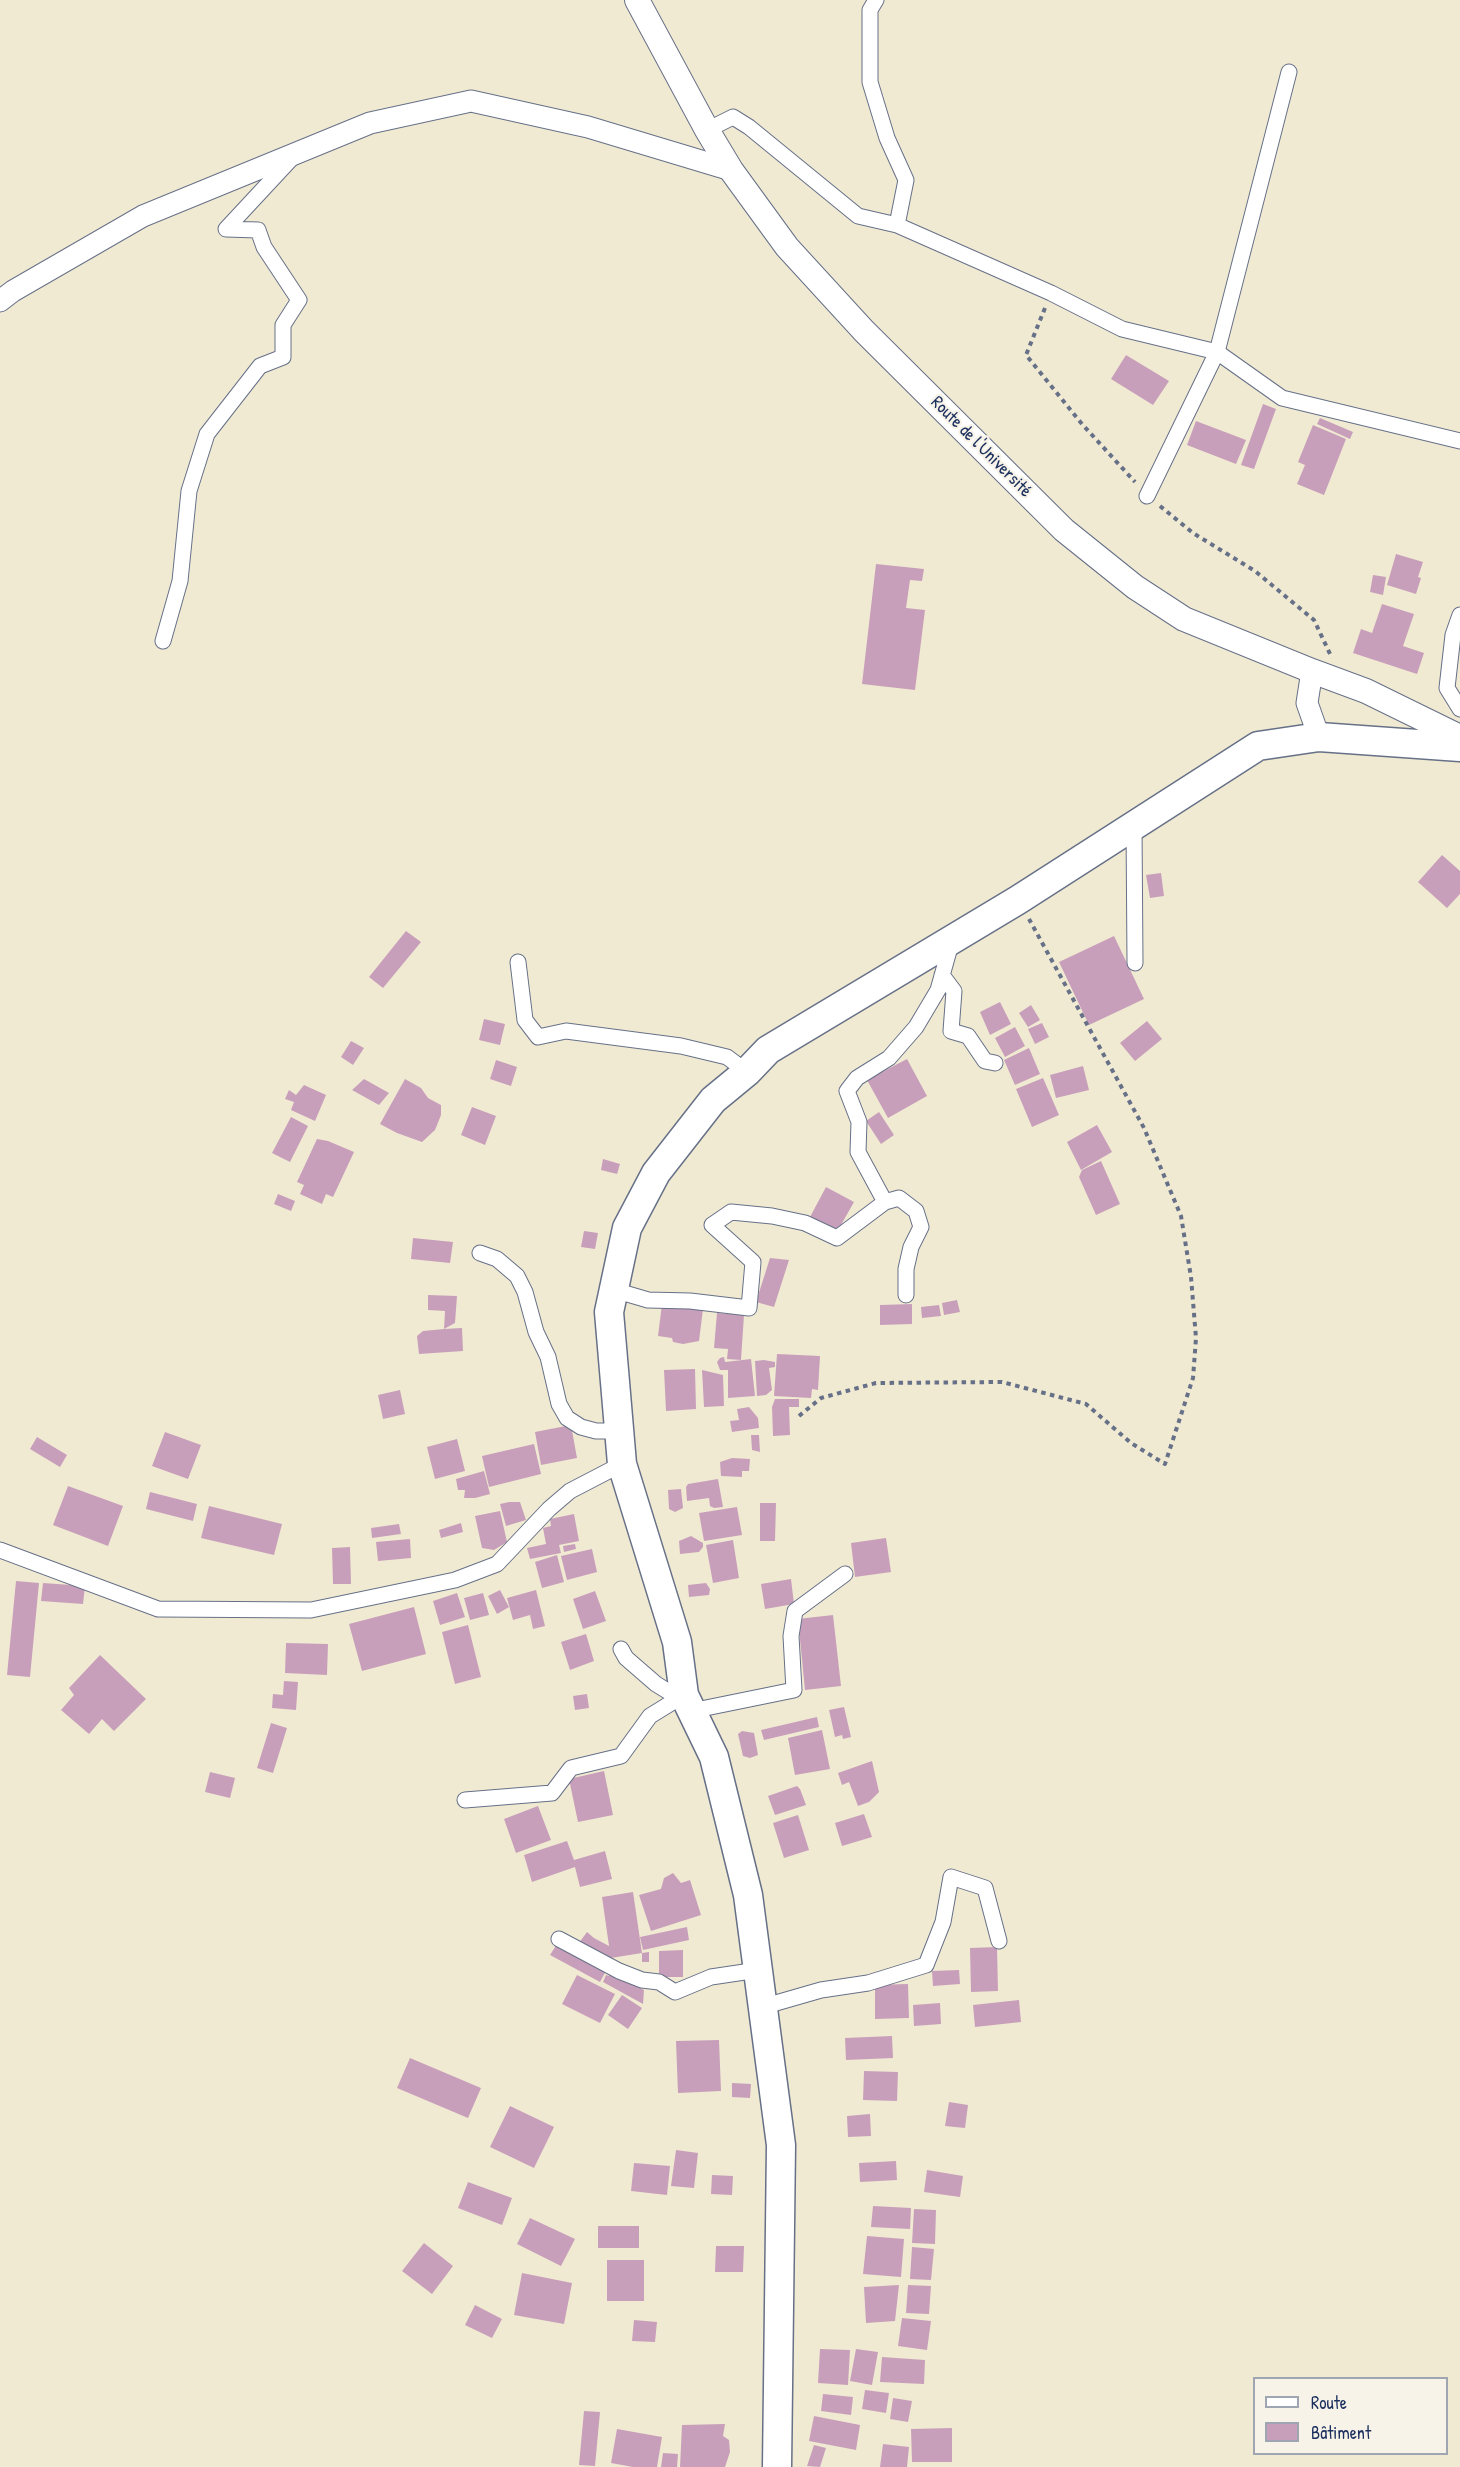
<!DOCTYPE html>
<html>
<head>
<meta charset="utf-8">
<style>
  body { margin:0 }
  #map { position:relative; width:1460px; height:2467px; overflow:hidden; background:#f1ead3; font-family:"Patrick Hand",sans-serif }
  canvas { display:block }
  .legend { position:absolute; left:1253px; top:2377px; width:195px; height:78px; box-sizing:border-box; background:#f7f3e8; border:2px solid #9fa5b1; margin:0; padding:8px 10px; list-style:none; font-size:18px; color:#1b2f5e }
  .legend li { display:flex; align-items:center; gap:12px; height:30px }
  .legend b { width:30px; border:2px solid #9fa5b1 }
</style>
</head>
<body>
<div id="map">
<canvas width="1460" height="2467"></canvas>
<ul class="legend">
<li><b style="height:8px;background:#fff"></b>Route</li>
<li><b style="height:16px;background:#c89fba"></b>Bâtiment</li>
</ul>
</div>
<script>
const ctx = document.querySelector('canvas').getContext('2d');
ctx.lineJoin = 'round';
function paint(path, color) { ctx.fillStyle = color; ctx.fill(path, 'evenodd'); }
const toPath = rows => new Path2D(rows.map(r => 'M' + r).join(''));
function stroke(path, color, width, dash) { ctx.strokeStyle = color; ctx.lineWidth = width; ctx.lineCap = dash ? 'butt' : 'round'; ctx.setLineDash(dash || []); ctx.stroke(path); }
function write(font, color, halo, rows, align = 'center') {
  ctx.font = font + ' "Patrick Hand",sans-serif'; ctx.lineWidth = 4.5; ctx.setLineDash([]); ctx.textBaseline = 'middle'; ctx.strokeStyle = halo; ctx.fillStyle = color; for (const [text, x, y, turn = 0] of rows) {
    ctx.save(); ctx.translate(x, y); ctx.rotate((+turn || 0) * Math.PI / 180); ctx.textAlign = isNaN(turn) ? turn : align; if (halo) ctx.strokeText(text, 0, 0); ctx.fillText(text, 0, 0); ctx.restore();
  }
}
paint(toPath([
  [1126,355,1169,381,1153,405,1111,379],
  [1263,404,1276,409,1254,469,1241,465],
  [1320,418,1353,432,1350,439,1317,424],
  [1196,421,1246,440,1236,464,1187,445],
  [1313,425,1346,439,1324,495,1297,484,1305,465,1298,462],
  [1396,554,1423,562,1418,577,1421,578,1416,594,1387,585],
  [876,564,924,569,922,581,910,580,906,608,925,610,915,690,862,684],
  [1373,575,1386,577,1383,595,1370,592],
  [1382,604,1414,614,1403,646,1424,653,1417,674,1353,653,1361,629,1372,633],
  [1442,855,1460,871,1460,894,1447,908,1418,882],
  [1161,873,1164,896,1150,898,1146,875],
  [406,931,421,942,383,988,369,977],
  [1114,936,1144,999,1089,1025,1059,962],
  [1000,1002,1011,1024,990,1035,980,1012],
  [1031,1005,1040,1020,1028,1027,1019,1013],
  [484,1019,505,1024,500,1045,479,1040],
  [1147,1021,1162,1039,1135,1061,1120,1043],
  [1042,1023,1049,1037,1035,1044,1028,1029],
  [1015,1027,1025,1046,1005,1057,995,1038],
  [351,1041,364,1048,353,1065,341,1057],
  [1029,1048,1040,1074,1015,1085,1004,1060],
  [907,1059,927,1096,888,1118,867,1080],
  [496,1060,517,1067,511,1086,490,1079],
  [1083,1066,1089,1090,1056,1098,1050,1075],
  [1043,1078,1059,1115,1032,1127,1016,1089],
  [364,1079,389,1093,379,1105,352,1090],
  [405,1079,421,1088,428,1098,441,1105,441,1115,435,1130,422,1142,397,1133,380,1124],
  [304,1085,326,1095,315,1121,291,1110,294,1102,285,1099,289,1090,296,1095],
  [472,1107,496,1116,485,1145,461,1135],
  [879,1112,894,1135,881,1144,866,1121],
  [291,1117,308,1126,290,1162,272,1153],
  [1097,1125,1112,1152,1081,1170,1067,1142],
  [317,1139,328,1141,354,1152,333,1197,326,1194,322,1204,300,1194,304,1185,297,1182],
  [603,1159,620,1164,617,1174,601,1170],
  [1101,1161,1120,1204,1096,1215,1079,1177,1082,1170],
  [826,1187,854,1202,837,1232,810,1217],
  [278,1194,295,1201,291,1211,274,1204],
  [584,1231,598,1233,595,1249,581,1247],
  [413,1238,453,1242,450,1263,411,1259],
  [770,1258,789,1260,774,1307,756,1302],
  [428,1295,457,1296,455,1323,444,1329,462,1328,463,1351,419,1354,417,1336,423,1331,444,1329,445,1311,428,1310],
  [957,1300,960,1312,944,1315,942,1303],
  [662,1304,703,1309,699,1341,683,1344,673,1342,672,1338,658,1336],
  [912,1304,912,1324,880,1325,880,1305],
  [939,1305,941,1316,922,1318,921,1307],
  [717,1313,744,1315,741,1360,727,1359,728,1349,714,1348],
  [777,1354,820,1356,818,1390,812,1389,811,1398,774,1396],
  [724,1357,725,1362,751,1359,755,1396,728,1398,728,1370,720,1370,717,1362,720,1358],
  [764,1360,775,1362,775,1367,769,1368,772,1390,766,1395,757,1396,755,1361],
  [695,1369,696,1409,666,1411,664,1370],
  [702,1370,723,1375,724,1406,704,1407],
  [400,1390,405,1414,383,1419,378,1395],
  [775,1399,799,1399,799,1407,789,1407,790,1435,773,1436,772,1407],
  [749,1407,758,1418,759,1428,732,1432,730,1421,739,1420,737,1409],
  [571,1425,577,1458,541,1465,535,1432],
  [165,1432,201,1445,188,1479,152,1466],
  [751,1435,759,1435,760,1452,752,1450],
  [37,1437,67,1455,60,1467,30,1449],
  [457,1439,465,1471,435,1479,427,1447],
  [534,1444,541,1474,489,1487,482,1456],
  [732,1458,750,1459,749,1471,742,1471,742,1477,721,1476,720,1462],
  [484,1471,490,1494,475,1498,464,1498,465,1490,458,1490,456,1479],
  [718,1479,723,1507,714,1508,710,1506,709,1498,687,1501,686,1487,688,1484],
  [68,1486,123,1506,108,1546,53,1525],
  [681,1489,683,1508,675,1512,669,1509,668,1490],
  [150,1492,197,1504,193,1521,146,1509],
  [509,1502,520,1502,526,1520,506,1526,500,1504],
  [760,1503,776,1503,775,1541,760,1541],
  [209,1506,282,1524,274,1555,201,1538],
  [737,1507,742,1535,704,1541,699,1513],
  [500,1511,507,1542,494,1550,482,1548,475,1516],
  [574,1514,579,1541,559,1545,561,1553,530,1559,527,1548,546,1544,543,1528,551,1526,550,1519],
  [461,1523,463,1532,441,1538,439,1530],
  [399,1524,401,1534,372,1538,371,1528],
  [691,1536,703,1543,703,1547,699,1552,680,1554,679,1541],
  [886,1538,891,1572,855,1577,851,1543],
  [410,1539,411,1558,378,1561,376,1542],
  [733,1540,739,1578,713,1583,706,1545],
  [575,1544,576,1549,564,1552,563,1546],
  [350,1547,351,1584,333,1584,332,1548],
  [592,1549,597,1572,567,1580,561,1556],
  [557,1555,564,1582,542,1588,535,1562],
  [791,1579,794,1604,765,1609,761,1584],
  [16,1581,39,1583,30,1677,7,1675],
  [43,1583,85,1586,83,1604,41,1601],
  [706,1583,710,1589,709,1595,689,1597,688,1585],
  [500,1590,509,1607,497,1614,488,1596],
  [536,1590,545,1626,533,1629,530,1615,513,1620,507,1598],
  [595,1591,606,1621,583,1629,573,1599],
  [457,1593,465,1617,440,1625,433,1601],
  [483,1593,489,1615,470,1620,464,1598],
  [414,1607,426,1654,362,1671,349,1624],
  [833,1615,841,1686,805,1690,798,1619],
  [468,1625,481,1677,455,1684,442,1632],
  [586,1634,594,1661,570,1670,561,1642],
  [286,1643,328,1644,327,1675,285,1673],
  [100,1655,146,1699,114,1731,102,1719,89,1734,61,1710,74,1695,69,1688],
  [284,1681,298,1682,296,1710,272,1708,273,1694,283,1695],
  [587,1694,589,1708,575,1710,573,1696],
  [844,1707,851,1737,843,1739,842,1735,835,1737,829,1710],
  [817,1717,819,1727,764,1740,761,1730],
  [271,1723,287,1728,273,1773,257,1768],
  [822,1730,830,1769,795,1775,788,1738],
  [742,1731,754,1733,758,1755,750,1758,743,1756,738,1734],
  [872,1761,879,1792,869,1802,858,1806,849,1782,842,1785,838,1773],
  [604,1771,613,1815,578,1822,569,1779],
  [210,1772,235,1778,230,1798,205,1792],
  [797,1786,800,1789,806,1805,775,1815,768,1796],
  [538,1806,551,1840,516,1853,504,1819],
  [864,1814,872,1837,842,1846,835,1823],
  [798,1815,809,1850,784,1858,773,1823],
  [567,1841,574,1860,605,1851,612,1879,580,1887,575,1867,532,1882,524,1855],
  [673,1873,681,1883,690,1880,701,1915,651,1931,639,1895,661,1889,664,1878],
  [633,1892,642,1953,611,1958,579,1943,587,1932,594,1938,609,1946,602,1897],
  [687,1927,689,1940,643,1950,640,1937],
  [557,1944,606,1971,600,1982,550,1955],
  [997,1947,998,1991,971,1992,970,1948],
  [683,1950,683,1977,659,1977,659,1951],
  [649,1952,649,1962,642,1962,642,1953],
  [959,1970,960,1984,933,1986,932,1971],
  [611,1972,644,1990,643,2004,603,1982,606,1975,609,1976],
  [577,1975,615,1994,600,2023,562,2004],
  [908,1984,909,2018,875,2019,875,1985],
  [622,1995,642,2008,628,2029,608,2015],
  [1019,2000,1021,2022,975,2027,973,2005],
  [940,2003,941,2024,914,2026,913,2005],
  [892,2036,893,2058,846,2060,845,2038],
  [719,2040,721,2091,678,2093,676,2041],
  [410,2058,481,2088,468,2118,397,2088],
  [864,2071,898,2072,897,2101,863,2100],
  [732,2083,751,2084,750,2098,732,2097],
  [949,2102,968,2105,965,2128,945,2126],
  [510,2106,554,2127,534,2168,490,2147],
  [870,2114,871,2136,848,2137,847,2116],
  [676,2150,698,2153,694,2188,671,2186],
  [896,2161,897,2180,860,2182,859,2163],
  [634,2163,670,2166,667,2195,631,2191],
  [927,2170,963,2176,960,2197,924,2192],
  [712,2175,733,2176,732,2195,711,2194],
  [468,2182,512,2198,502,2225,458,2208],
  [873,2206,911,2208,910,2229,871,2227],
  [914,2209,936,2210,935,2244,912,2243],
  [530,2218,575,2239,561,2266,517,2244],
  [598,2226,639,2226,639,2248,598,2248],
  [867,2236,904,2239,901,2277,863,2274],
  [424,2243,453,2266,432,2294,402,2271],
  [716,2246,744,2246,743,2272,715,2272],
  [912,2247,934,2249,931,2280,910,2279],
  [607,2260,644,2260,644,2301,607,2301],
  [522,2273,572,2283,564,2324,514,2315],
  [899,2285,895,2321,866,2323,864,2287],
  [908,2285,931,2286,929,2314,906,2313],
  [475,2305,502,2319,492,2338,465,2325],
  [902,2318,931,2321,927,2350,898,2346],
  [634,2320,657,2322,655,2342,632,2341],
  [820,2349,850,2350,848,2385,818,2383],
  [856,2349,878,2352,872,2385,850,2381],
  [882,2357,925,2360,924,2384,880,2382],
  [865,2390,889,2393,886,2413,862,2409],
  [823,2394,853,2397,851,2415,821,2411],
  [893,2398,912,2401,908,2422,890,2419],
  [584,2411,600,2412,595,2466,579,2465],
  [814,2416,860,2425,856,2450,809,2441],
  [725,2424,723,2436,729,2440,730,2452,725,2467,680,2467,682,2425],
  [952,2428,952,2462,912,2462,911,2429],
  [617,2429,662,2437,657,2467,633,2467,611,2463],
  [883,2444,909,2447,907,2467,880,2467],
  [814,2445,826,2448,820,2467,807,2466],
  [663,2453,678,2454,677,2467,661,2467]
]), '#c89fba');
const street = toPath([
  [876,0,870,10,870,82,887,138,906,180,897,225],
  [707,130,733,117,749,127,858,216,897,225,1051,293,1122,329,1217,352,1282,398,1460,441],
  [1147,496,1217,352,1289,72],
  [1460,615,1453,635,1447,688,1460,709],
  [163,641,180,581,189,491,207,434,260,366,283,357,283,325,299,300,264,247,258,230,226,229,292,158],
  [1134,825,1135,963],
  [518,962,525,1020,538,1037,566,1031,681,1046,727,1057,747,1072],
  [942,975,954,991,951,1031,968,1036,985,1061,995,1063],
  [885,1202,858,1152,859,1122,847,1091,857,1078,889,1058,916,1027,938,990,952,940],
  [480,1253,497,1259,517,1276,525,1292,536,1332,548,1357,559,1404,567,1418,581,1427,596,1431,620,1431],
  [614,1290,648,1300,690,1301,749,1308,753,1262,712,1225,731,1212,772,1216,805,1223,837,1238,885,1202,899,1198,916,1211,921,1227,911,1247,906,1269,906,1295],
  [0,1550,158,1609,311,1610,455,1580,497,1564,549,1509,570,1491,622,1464],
  [621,1649,626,1658,656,1684,669,1692,684,1695],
  [691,1711,794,1690,791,1636,795,1611,845,1574],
  [465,1800,552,1793,571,1768,621,1756,650,1716,684,1695],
  [559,1939,619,1971,642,1980,659,1982,675,1992,711,1977,758,1970],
  [762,2007,821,1990,868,1983,926,1965,943,1922,951,1877,985,1888,999,1941]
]);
const secondary = toPath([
  [0,301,13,291,143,216,370,123,471,101,588,127,731,170],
  [1312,671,1307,703,1319,737]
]);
const primary = toPath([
  [637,0,707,130,731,170,787,247,864,331,1064,530,1135,587,1184,619,1312,671,1366,691,1460,737]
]);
const highway = toPath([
  [777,2467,781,2145,748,1895,714,1757,684,1695,677,1642,622,1464,609,1312,627,1228,656,1173,713,1100,747,1072,768,1050,1018,900,1258,746,1319,737,1460,747]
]);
stroke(street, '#667087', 17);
stroke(secondary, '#667087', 23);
stroke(primary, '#667087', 26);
stroke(highway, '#667087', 31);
stroke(toPath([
  [1045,308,1026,355,1082,424,1135,482],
  [1160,506,1193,533,1255,571,1314,620,1331,656],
  [799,1416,821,1398,876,1383,1002,1382,1086,1404,1131,1443,1165,1464,1193,1378,1196,1338,1191,1277,1181,1216,1144,1128,1029,919]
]), '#667087', 4, [4.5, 4.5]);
stroke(street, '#fff', 15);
stroke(secondary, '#fff', 21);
stroke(primary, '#fff', 24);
stroke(highway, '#fff', 28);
write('18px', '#1b2f5e', '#f7f3e8', [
  ["Route de l'Université",981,447,45]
]);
</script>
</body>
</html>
